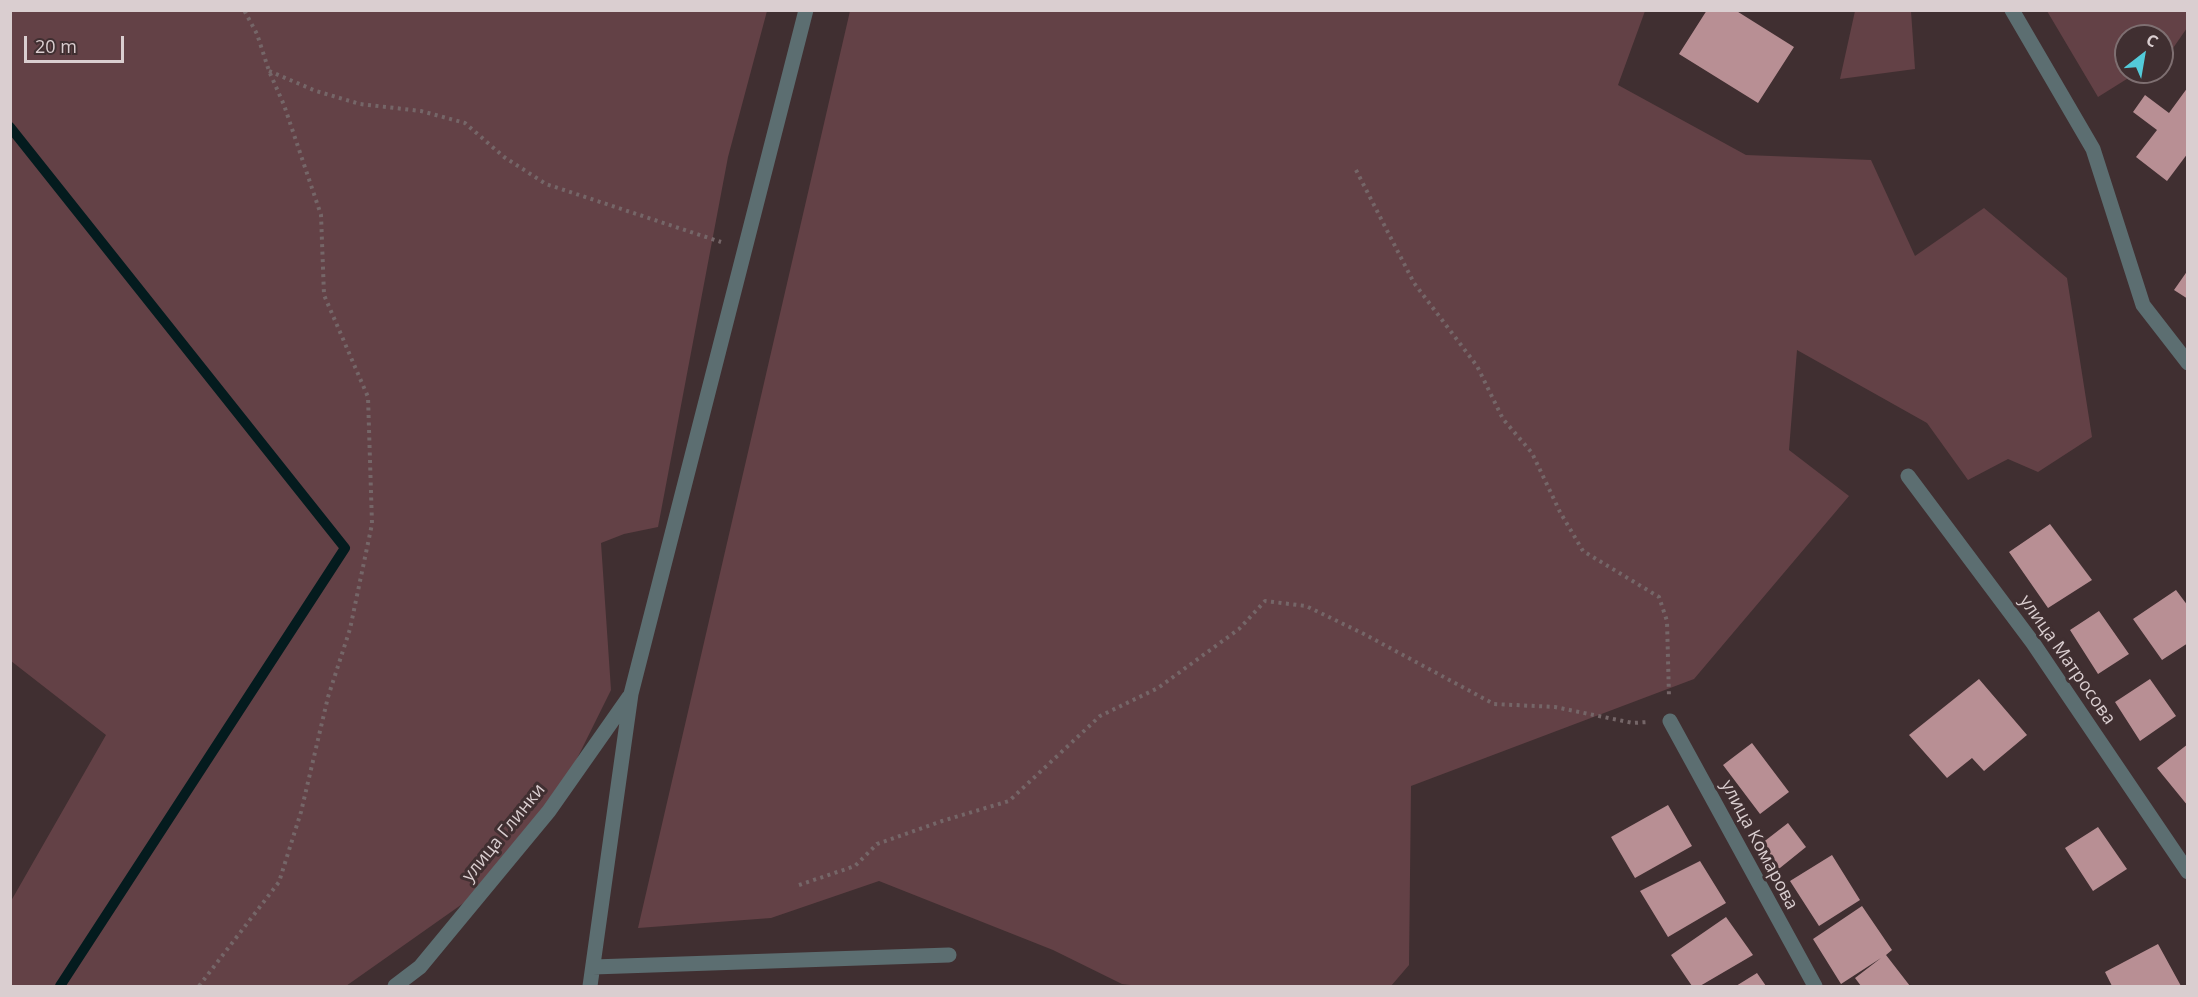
<!DOCTYPE html>
<html>
<head>
<meta charset="utf-8">
<style>
  body { margin:0 }
  #map { position:relative; width:2198px; height:997px; overflow:hidden; background:#402f31; font-family:"Open Sans",sans-serif }
  canvas { display:block }
  .frame { position:absolute; inset:0; border:12px solid #daced0; pointer-events:none }
  .north { position:absolute; left:2114px; top:24px; width:60px; height:60px; box-sizing:border-box; background:#402f31; border:2px solid #7e6f71; border-radius:50%; rotate:31deg; font-size:16px; font-weight:700; line-height:24px; text-align:center; color:#daced0 }
  .north::after { content:''; display:block; margin:auto; width:21px; height:27px; background:#53cbda; clip-path:polygon(50% 0,100% 100%,50% 72%,0 100%) }
  .scale { position:absolute; left:24px; top:36px; width:100px; height:27px; box-sizing:border-box; border:3px solid #daced0; border-top:0; padding-left:8px; font-size:18px; line-height:21px; white-space:nowrap; color:#daced0; -webkit-text-stroke:4px #402f31; paint-order:stroke }
</style>
</head>
<body>
<div id="map">
<canvas width="2198" height="997"></canvas>
<div class="frame"></div>
<div class="north">С</div>
<div class="scale">20 m</div>
</div>
<script>
const ctx = document.querySelector('canvas').getContext('2d');
ctx.lineJoin = 'round';
function paint(path, color) { ctx.fillStyle = color; ctx.fill(path, 'evenodd'); }
const toPath = rows => new Path2D(rows.map(r => 'M' + r).join(''));
function stroke(path, color, width, dash) { ctx.strokeStyle = color; ctx.lineWidth = width; ctx.lineCap = dash ? 'butt' : 'round'; ctx.setLineDash(dash || []); ctx.stroke(path); }
function write(font, color, halo, rows, align = 'center') {
  ctx.font = font + ' "Open Sans",sans-serif'; ctx.lineWidth = 6; ctx.setLineDash([]); ctx.textBaseline = 'middle'; ctx.strokeStyle = halo; ctx.fillStyle = color; for (const [text, x, y, turn = 0] of rows) {
    ctx.save(); ctx.translate(x, y); ctx.rotate((+turn || 0) * Math.PI / 180); ctx.textAlign = isNaN(turn) ? turn : align; if (halo) ctx.strokeText(text, 0, 0); ctx.fillText(text, 0, 0); ctx.restore();
  }
}
paint(toPath([
  [10,11,767,11,728,157,658,527,624,534,601,543,611,690,555,803,485,888,346,986,11,986,11,901,106,735,11,661],
  [850,11,1645,11,1618,85,1746,155,1871,160,1915,256,1984,208,2067,278,2092,437,2038,472,2008,459,1968,480,1927,423,1797,350,1789,450,1849,496,1694,679,1411,786,1409,965,1391,986,1139,986,1122,984,1053,950,879,881,771,918,638,928],
  [1855,11,1911,11,1915,69,1840,79],
  [2047,11,2187,11,2187,28,2171,51,2162,57,2162,36,2126,36,2126,72,2138,72,2098,97]
]), '#634146');
stroke(toPath([
  [10,127,345,548,60,986]
]), '#041b1e', 10);
paint(toPath([
  [1707,10,1735,10,1794,47,1758,103,1679,54],
  [2188,87,2188,153,2167,181,2136,157,2157,130,2133,112,2145,95,2169,113],
  [2188,270,2188,299,2174,290],
  [2050,524,2092,580,2048,608,2009,552],
  [2176,590,2188,606,2188,643,2162,660,2133,619],
  [2099,611,2129,654,2098,674,2070,630],
  [1979,679,2027,735,1984,771,1972,758,1947,778,1909,735],
  [2150,679,2176,716,2140,741,2115,702],
  [1752,743,1789,792,1760,814,1723,765],
  [2188,744,2188,806,2157,768],
  [1668,805,1692,846,1635,878,1611,837],
  [1788,823,1806,847,1775,872,1757,847],
  [2098,827,2127,869,2093,891,2065,848],
  [1832,855,1860,900,1819,926,1790,881],
  [1700,861,1726,903,1668,937,1640,891],
  [1862,906,1892,950,1886,955,1910,986,1861,986,1855,978,1881,958,1841,984,1813,939],
  [1726,917,1753,955,1700,986,1692,986,1671,955],
  [2158,944,2181,986,2112,986,2105,972],
  [1757,973,1766,986,1736,986]
]), '#b88f94');
stroke(toPath([
  [269,71,316,91,360,104,421,111,465,123,504,157,546,184,721,242],
  [1356,170,1414,283,1477,366,1503,419,1532,453,1560,512,1583,551,1659,597,1667,621,1669,697],
  [799,885,855,866,877,844,942,821,1009,801,1100,716,1158,688,1239,629,1265,601,1306,606,1364,634,1494,704,1555,707,1633,723,1648,722],
  [199,986,279,882,301,812,328,697,350,629,372,524,368,397,324,295,321,215,284,105,269,71,257,34,244,10]
]), '#756668', 4, [3, 4.5]);
stroke(toPath([
  [2012,10,2093,149,2143,305,2188,363],
  [1908,476,2033,643,2188,872],
  [1670,721,1815,986],
  [593,967,949,955],
  [395,986,420,967,549,811,629,697],
  [590,986,631,694,806,10]
]), '#5c6e71', 15);
write('18px', '#daced0', '#402f31', [
  ["улица Матросова",2067,660,55],
  ["улица Глинки",504,833,-51],
  ["улица Комарова",1759,845,62]
]);
</script>
</body>
</html>
